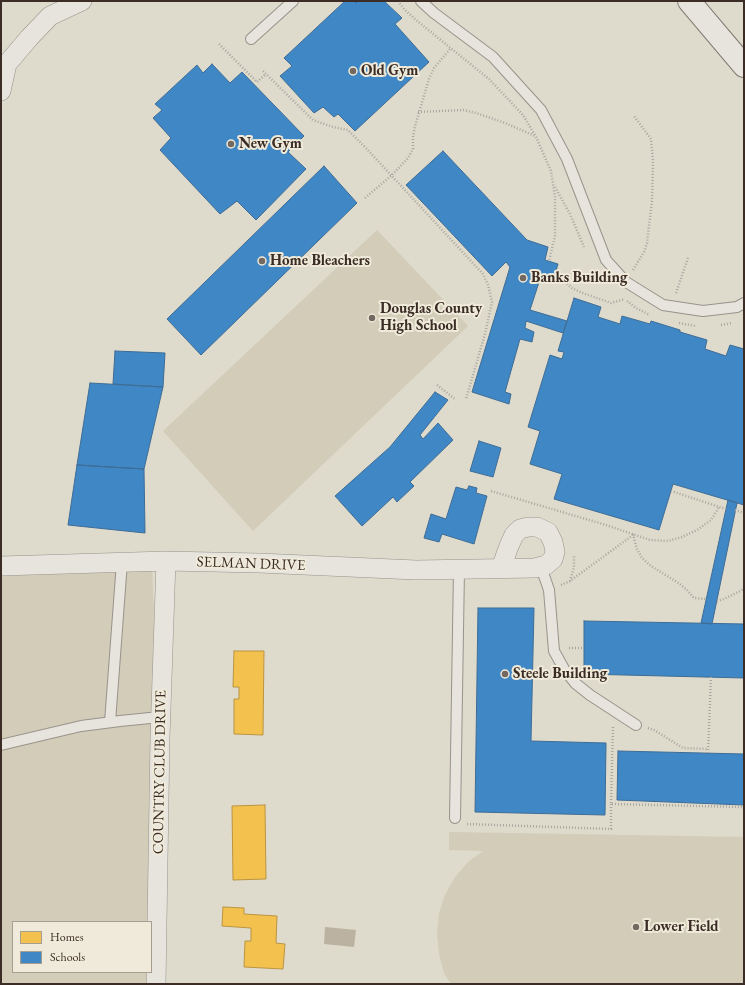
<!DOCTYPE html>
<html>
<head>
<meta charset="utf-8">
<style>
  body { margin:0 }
  #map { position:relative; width:745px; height:985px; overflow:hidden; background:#dedacc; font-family:"EB Garamond",serif }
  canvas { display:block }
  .frame { position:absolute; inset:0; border:2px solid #3b2c26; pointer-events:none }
  .legend { position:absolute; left:12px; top:921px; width:140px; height:52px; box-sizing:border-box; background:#efead9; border:1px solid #a79e91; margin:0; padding:5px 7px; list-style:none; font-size:12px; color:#3b2c26 }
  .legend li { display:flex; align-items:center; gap:8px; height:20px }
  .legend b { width:20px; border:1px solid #a79e91 }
</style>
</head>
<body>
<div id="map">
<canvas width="745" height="985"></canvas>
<div class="frame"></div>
<ul class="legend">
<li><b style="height:11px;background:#f2c14e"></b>Homes</li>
<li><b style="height:11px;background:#3f88c5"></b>Schools</li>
</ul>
</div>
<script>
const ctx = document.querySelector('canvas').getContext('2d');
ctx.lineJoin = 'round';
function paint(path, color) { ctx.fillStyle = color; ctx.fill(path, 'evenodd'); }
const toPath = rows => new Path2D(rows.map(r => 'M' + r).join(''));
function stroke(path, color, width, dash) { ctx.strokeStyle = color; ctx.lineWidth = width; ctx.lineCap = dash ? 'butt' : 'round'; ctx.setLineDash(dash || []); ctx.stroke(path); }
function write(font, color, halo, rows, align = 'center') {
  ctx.font = font + ' "EB Garamond",serif'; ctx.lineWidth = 4; ctx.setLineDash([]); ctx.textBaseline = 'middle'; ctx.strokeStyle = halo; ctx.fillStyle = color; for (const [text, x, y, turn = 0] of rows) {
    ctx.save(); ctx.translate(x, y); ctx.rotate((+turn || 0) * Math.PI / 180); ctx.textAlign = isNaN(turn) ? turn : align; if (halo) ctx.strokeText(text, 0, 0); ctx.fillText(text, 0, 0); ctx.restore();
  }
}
paint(toPath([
  [377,230,468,326,253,531,163,431],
  [1,557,152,568,160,738,151,922,13,922,13,972,150,972,149,984,1,984],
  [449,832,744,837,744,984,451,984,444,973,439,954,437,934,439,913,445,895,455,877,468,862,483,851,449,850]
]), '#d2ccb9');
paint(toPath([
  [325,927,356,930,354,947,324,944]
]), '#bbb2a1');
const homes = toPath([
  [234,651,264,651,263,735,234,734,234,699,239,699,239,687,233,687,234,651],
  [265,805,266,879,233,880,232,806,265,805],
  [223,907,244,908,244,914,277,916,276,943,285,944,283,969,244,967,245,941,251,941,251,928,222,926,223,907]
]);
paint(homes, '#f2c14e');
stroke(homes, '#bb9442', 1);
const schools = toPath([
  [345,1,354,1,356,3,358,1,384,1,402,18,395,24,429,62,355,131,338,114,334,117,323,107,314,113,280,76,292,66,284,58,345,1],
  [212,64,230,83,242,72,304,136,288,152,306,169,256,220,237,201,220,214,160,150,171,138,153,118,162,110,155,104,197,65,203,73,212,64],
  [443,151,527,240,548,247,545,260,558,264,553,280,541,276,530,310,567,321,563,333,526,321,525,328,534,332,532,342,520,339,505,392,511,394,509,404,472,392,510,267,506,262,492,276,406,185,443,151],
  [324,166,357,203,201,355,167,319,324,166],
  [574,298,601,307,598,317,620,324,622,316,650,324,651,321,680,330,680,332,707,340,705,349,726,356,730,345,744,349,744,505,673,484,659,530,554,499,562,474,530,464,540,431,528,427,550,355,562,359,564,352,558,351,574,298],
  [115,351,165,353,163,387,113,384,115,351],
  [90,383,163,387,144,469,77,465,90,383],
  [435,392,448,400,420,435,423,439,438,423,453,440,410,482,414,486,397,502,393,497,362,526,335,496,390,447,435,392],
  [479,441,501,448,493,477,470,471,479,441],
  [77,465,144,469,145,533,68,525,77,465],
  [469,486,477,488,476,493,487,496,474,544,442,534,439,542,424,538,431,514,446,519,456,487,467,490,469,486],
  [728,500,737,503,712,624,701,623,728,500],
  [478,608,534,608,531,741,606,743,605,815,475,812,478,608],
  [584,621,744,624,744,678,584,674,584,621],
  [618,751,744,754,744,805,617,800,618,751]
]);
paint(schools, '#3f88c5');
stroke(schools, '#3e6c95', 1);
const service = toPath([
  [421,1,434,13,493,57,541,110,567,159,606,260,626,282,663,305,703,311,737,307,744,303],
  [251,39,293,1],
  [541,567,549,590,554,651,564,669,575,683,590,695,636,725],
  [110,722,122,562],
  [1,745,81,726,120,721,160,717],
  [455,818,459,569]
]);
const minor = toPath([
  [1,91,7,64,29,38,50,16,82,1],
  [1,566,166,561,259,563,416,570,535,568,546,565,553,559,555,552,553,542,548,532,537,527,528,527,520,529,514,535,509,546,501,568],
  [156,984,160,738,166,561]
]);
const secondary = toPath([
  [689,1,744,66]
]);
stroke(service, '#98938b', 12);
stroke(minor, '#98938b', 20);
stroke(secondary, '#807c75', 24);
stroke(toPath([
  [398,1,404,9,416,20,489,79,523,115,536,137,551,171,555,197,555,236,549,261],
  [219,44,257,82,266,74],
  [263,71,313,120,333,127,348,130,365,147,483,274,488,285,492,302,485,334,466,399],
  [418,112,464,110,476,113,505,123,535,136],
  [555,187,570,214,584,247],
  [365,198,392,175,408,158,413,149,413,137,415,126,429,79,434,68,451,48],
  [557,269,563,276,566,283,572,288,580,292,611,303,625,299],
  [633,270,644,252,647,243,652,201,653,161,651,139,634,116],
  [676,293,688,258],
  [627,301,636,308,650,315],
  [679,323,696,326],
  [721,325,732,323],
  [437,385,455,399],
  [491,491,606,525,650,540,668,541,682,537,697,530,711,520,719,507],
  [671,491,726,509],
  [735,510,744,513],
  [570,581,574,567,574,556],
  [561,585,570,581,633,535,637,549,642,558,651,566,680,584,688,591,694,598,706,599],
  [717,601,724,599,744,589],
  [569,648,584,648],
  [613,727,611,804,744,807],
  [648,728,654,730,683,748,708,749],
  [708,753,711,677],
  [467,824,611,829,611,804]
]), '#a9a6a0', 2.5, [1, 2]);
stroke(service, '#e6e4dd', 10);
stroke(minor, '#e6e4dd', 19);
stroke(secondary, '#e6e4dd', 22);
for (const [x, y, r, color] of [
  [353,71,4,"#746960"],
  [231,144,4,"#746960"],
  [262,261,4,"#746960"],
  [523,278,4,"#746960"],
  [372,318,4,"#746960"],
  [505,674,4,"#746960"],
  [636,927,4,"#746960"]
]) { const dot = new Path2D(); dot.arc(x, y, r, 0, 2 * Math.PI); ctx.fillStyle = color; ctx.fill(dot); stroke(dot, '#efead9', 1.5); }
write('bold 15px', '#3b2c26', '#efead9', [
  ["Old Gym",361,71],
  ["New Gym",239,144],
  ["Home Bleachers",270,261],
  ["Banks Building",531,278],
  ["Douglas County",380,309],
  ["High School",380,326],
  ["Steele Building",513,674],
  ["Lower Field",644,927]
], 'left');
write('15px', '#3b2c26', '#efead9', [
  ["SELMAN DRIVE",251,564,2],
  ["COUNTRY CLUB DRIVE",160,772,-89]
]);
</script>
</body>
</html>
